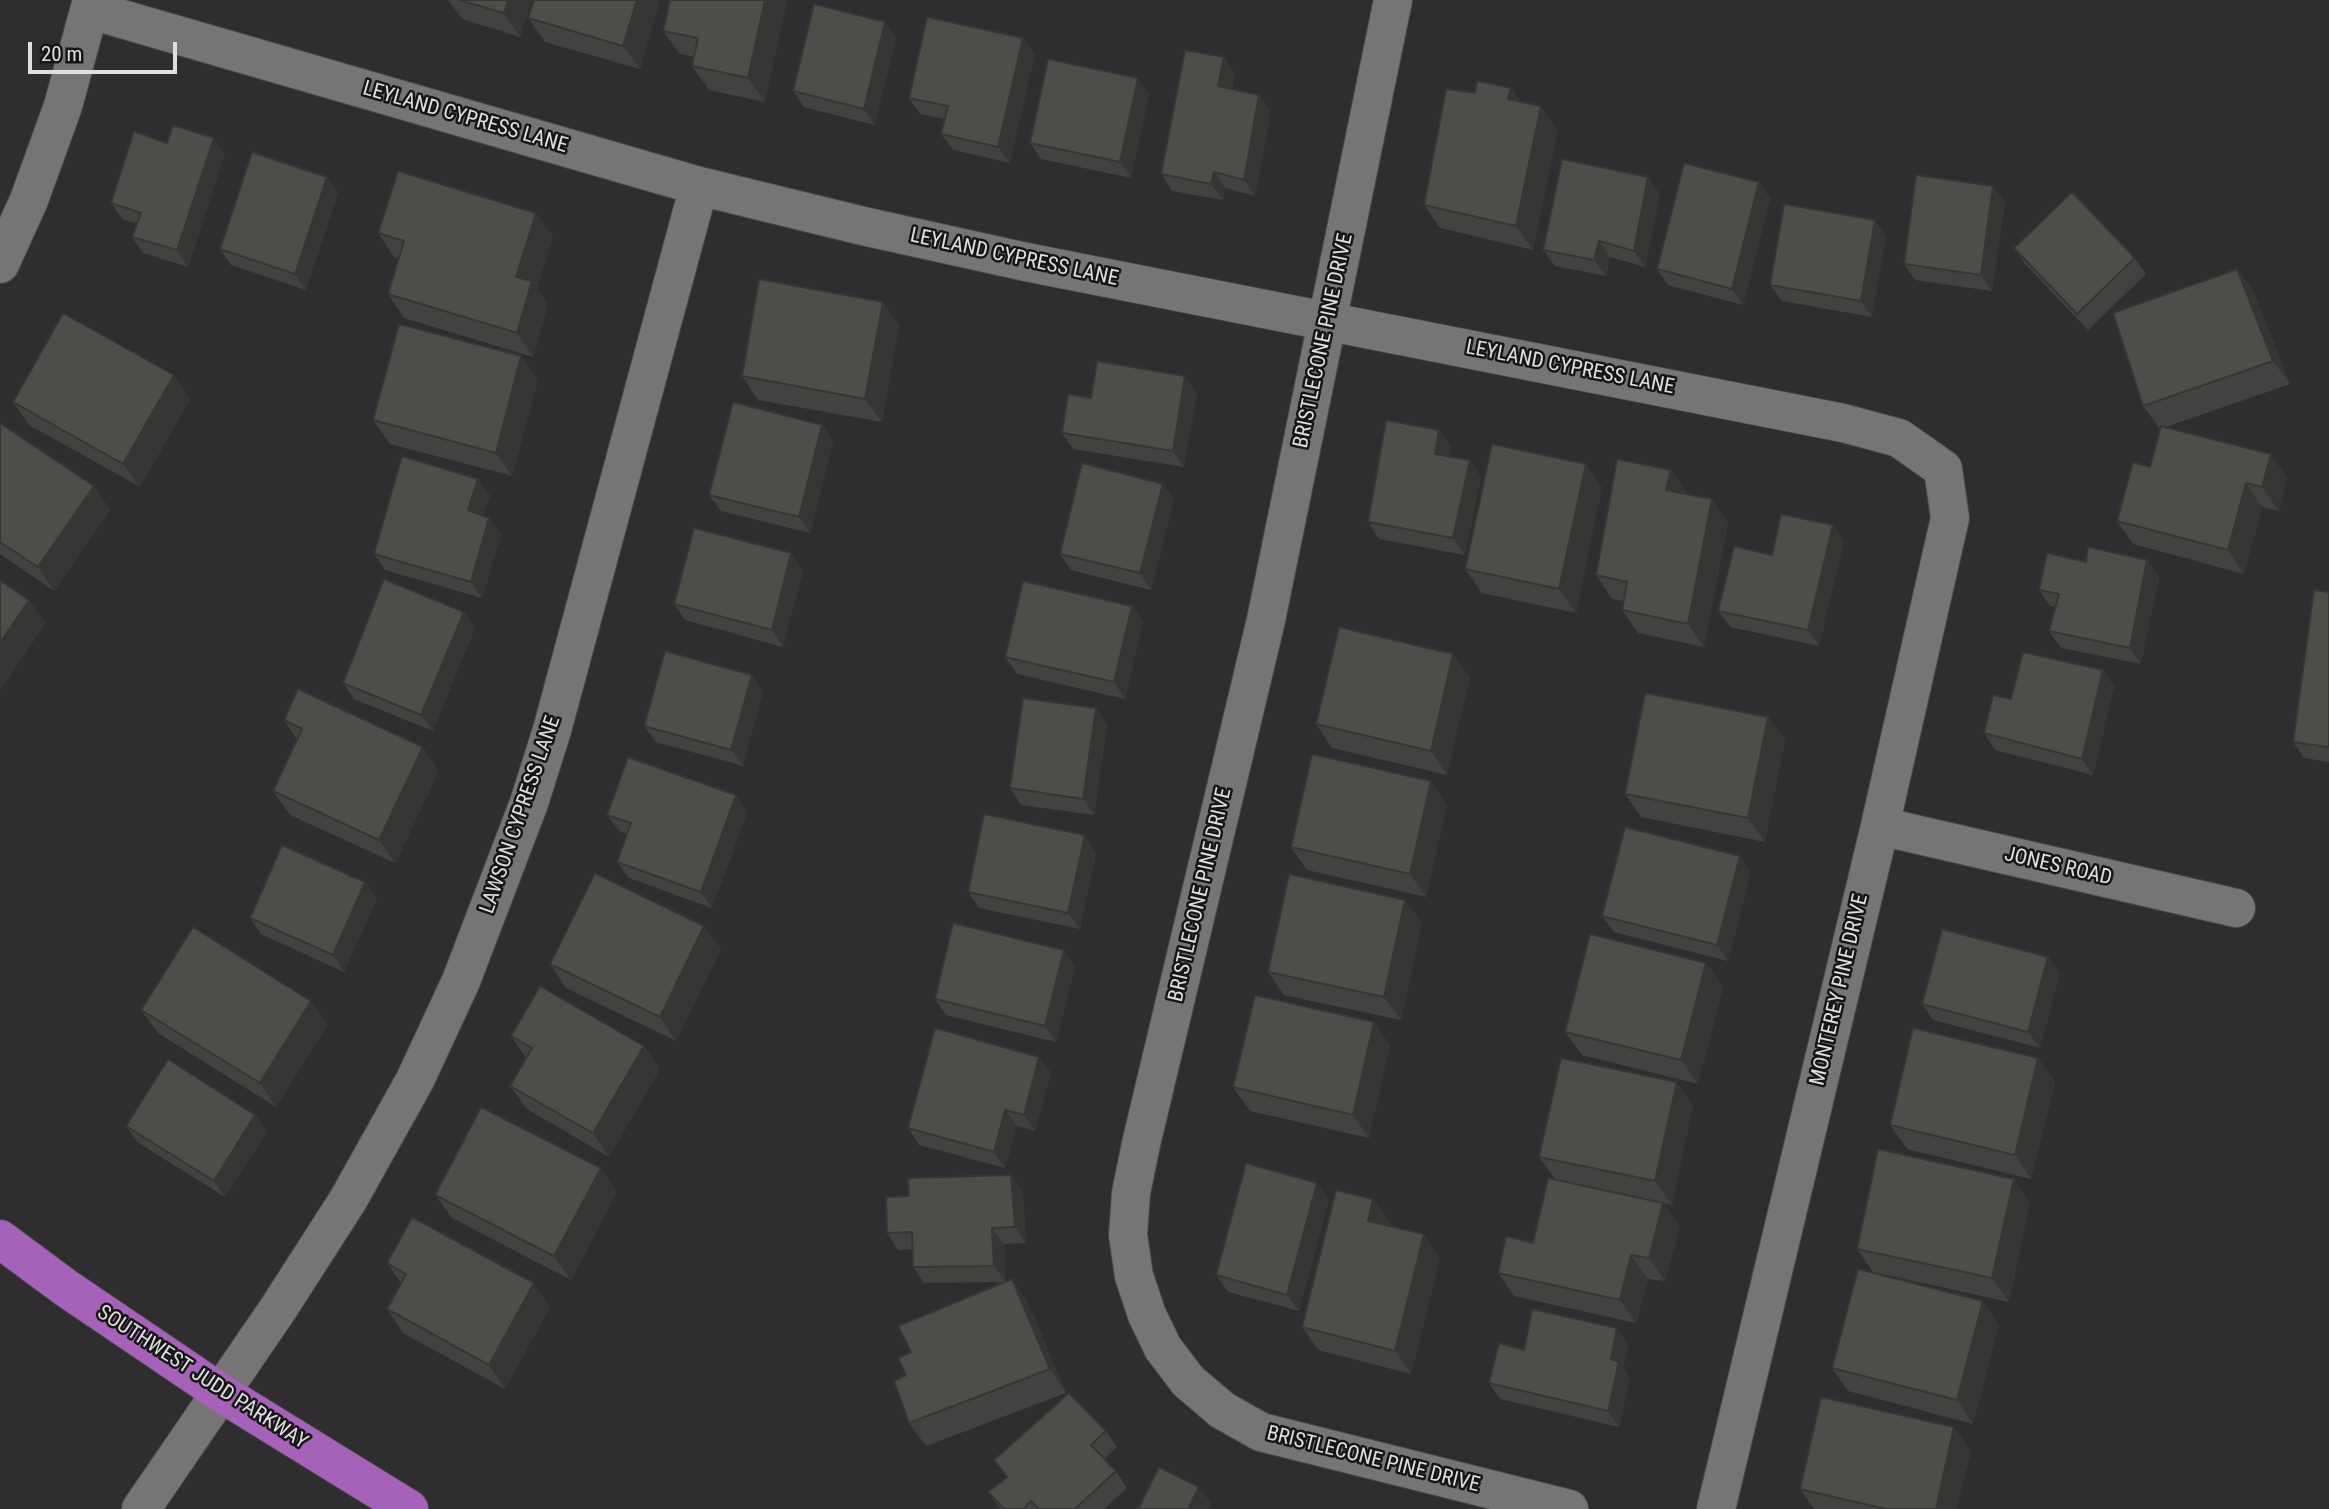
<!DOCTYPE html>
<html>
<head>
<meta charset="utf-8">
<style>
  body { margin:0 }
  #map { position:relative; width:2329px; height:1509px; overflow:hidden; background:#2f2d30; font-family:"Roboto Condensed",sans-serif }
  canvas { display:block }
  .scale { position:absolute; left:28px; top:42px; width:149px; height:32px; box-sizing:border-box; border:4px solid #e0dee0; border-top:0; padding-left:9px; font-size:21px; line-height:24px; white-space:nowrap; color:#e0dee0; -webkit-text-stroke:5px #171617; paint-order:stroke }
</style>
</head>
<body>
<div id="map">
<canvas width="2329" height="1509"></canvas>
<div class="scale">20 m</div>
</div>
<script>
const ctx = document.querySelector('canvas').getContext('2d');
ctx.lineJoin = 'round';
const toPath = rows => new Path2D(rows.map(r => 'M' + r).join(''));
function stroke(path, color, width, dash) { ctx.strokeStyle = color; ctx.lineWidth = width; ctx.lineCap = dash ? 'butt' : 'round'; ctx.setLineDash(dash || []); ctx.stroke(path); }
function paint(path, color) { ctx.fillStyle = color; ctx.fill(path, 'evenodd'); }
function write(font, color, halo, rows, align = 'center') {
  ctx.font = font + ' "Roboto Condensed",sans-serif'; ctx.lineWidth = 5; ctx.setLineDash([]); ctx.textBaseline = 'middle'; ctx.strokeStyle = halo; ctx.fillStyle = color; for (const [text, x, y, turn = 0] of rows) {
    ctx.save(); ctx.translate(x, y); ctx.rotate((+turn || 0) * Math.PI / 180); ctx.textAlign = isNaN(turn) ? turn : align; if (halo) ctx.strokeText(text, 0, 0); ctx.fillText(text, 0, 0); ctx.restore();
  }
}
const minor = toPath([
  [1393,0,1266,620,1141,1144,1131,1193,1128,1235,1134,1276,1147,1315,1163,1348,1188,1381,1222,1410,1261,1432,1569,1509],
  [91,10,699,186,863,226,1026,262,1843,423,1899,438,1943,469,1950,518,1880,826,1716,1509],
  [0,264,29,200,63,106,92,0],
  [1880,826,2236,908],
  [141,1509,278,1309,348,1200,415,1080,461,981,529,803,552,730,699,186]
]);
const highway = toPath([
  [0,1239,66,1288,221,1393,409,1509]
]);
stroke(minor, '#4b494c', 40);
stroke(highway, '#4b494c', 40);
stroke(minor, '#777478', 38);
stroke(highway, '#a562b8', 38);
paint(toPath([
  [448,0,531,0,520,37,462,19],
  [534,0,660,0,640,69,545,42,528,18],
  [787,0,765,102,709,90,692,66,694,57,680,54,663,31],
  [885,22,896,38,875,125,804,107,793,91],
  [1023,38,1035,54,1010,163,953,150,941,134,945,119,920,114,909,98],
  [1235,73,1232,89,1271,111,1255,196,1225,188,1223,200,1172,191,1161,174],
  [1138,78,1149,94,1131,178,1041,159,1030,143],
  [1511,88,1520,102,1558,130,1533,250,1440,228,1424,205,1475,93],
  [225,154,188,267,143,253,132,237,137,224,122,219,111,203],
  [327,177,338,193,306,290,231,265,220,249],
  [1660,194,1645,267,1610,257,1606,276,1555,266,1543,250],
  [1770,198,1743,305,1668,285,1657,269],
  [2005,202,1992,291,1915,280,1904,264],
  [378,233,553,236,537,288,548,305,533,357,404,318,388,294,399,258,394,257],
  [1886,236,1872,317,1782,301,1770,285],
  [2014,248,2135,258,2146,274,2088,330,2025,264],
  [2237,269,2254,293,2290,384,2166,427,2287,478,2279,511,2262,507,2244,574,2133,544,2117,521,2150,467,2160,429,2143,406],
  [883,302,899,326,882,422,758,400,742,376],
  [521,356,538,380,512,476,390,444,373,420],
  [174,375,190,399,140,487,29,425,13,402],
  [1197,393,1184,467,1073,449,1062,433,1091,398],
  [0,423,94,486,110,510,54,591,0,554],
  [822,425,833,441,810,533,721,511,709,495],
  [1451,447,1449,456,1481,477,1465,555,1379,539,1368,522],
  [1586,464,1602,488,1576,613,1482,593,1465,569],
  [1163,484,1174,500,1151,590,1071,570,1060,554],
  [1687,494,1728,523,1704,647,1638,633,1622,610,1623,601,1612,599,1596,575],
  [490,495,483,516,501,534,482,598,385,570,374,554],
  [1833,525,1844,541,1819,646,1730,627,1718,611,1772,555],
  [2147,560,2159,577,2141,664,2061,648,2049,631,2055,607,2050,606,2039,590,2086,562],
  [803,570,783,647,685,620,674,604],
  [2329,592,2329,762,2304,758,2293,742],
  [1132,606,1143,622,1125,699,1017,674,1005,657],
  [464,612,475,628,433,731,354,699,343,683],
  [2103,670,2114,687,2093,775,1995,750,1984,733],
  [1470,677,1447,775,1332,748,1316,724],
  [763,691,743,766,656,742,644,726],
  [1768,717,1785,740,1765,842,1641,817,1625,794],
  [284,720,439,771,395,863,290,815,273,791,297,740],
  [1107,724,1094,815,1021,805,1010,788],
  [1431,781,1447,805,1426,897,1307,870,1291,847],
  [736,795,747,812,712,908,629,878,617,862,627,834,619,831,607,815],
  [1096,852,1080,929,979,908,968,892],
  [1751,872,1728,961,1614,932,1602,916],
  [365,882,377,898,344,972,261,934,250,918],
  [1422,923,1401,1020,1284,995,1268,972],
  [704,926,721,949,676,1041,566,988,550,964],
  [2048,957,2060,973,2040,1048,1933,1020,1922,1004],
  [1706,963,1723,987,1698,1084,1582,1055,1565,1032],
  [1075,966,1056,1042,946,1015,935,999],
  [141,1010,328,1024,276,1107,158,1033],
  [1374,1022,1390,1046,1369,1138,1250,1111,1233,1087],
  [511,1036,644,1046,660,1069,609,1157,527,1109,510,1086,526,1058],
  [1039,1057,1051,1073,1035,1131,1017,1126,1005,1168,919,1145,908,1128],
  [2038,1058,2055,1082,2031,1179,1907,1149,1890,1125],
  [1693,1106,1672,1205,1634,1197,1663,1203,1680,1227,1665,1281,1648,1279,1636,1323,1514,1296,1498,1273,1533,1243,1555,1179,1539,1157],
  [255,1115,267,1131,225,1197,137,1142,126,1126],
  [1011,1175,1023,1192,1026,1243,1004,1244,1006,1282,1028,1303,1066,1393,926,1446,909,1423,906,1375,911,1352,1004,1282,924,1283,913,1267,912,1249,898,1250,887,1233,909,1196],
  [617,1192,571,1280,452,1218,435,1195],
  [1329,1199,1299,1311,1228,1292,1216,1275],
  [1373,1199,1390,1222,1389,1226,1440,1258,1411,1374,1318,1350,1302,1327],
  [2030,1202,2009,1302,1873,1272,1857,1249],
  [387,1263,550,1307,505,1389,403,1333,387,1309,401,1283],
  [1999,1325,1973,1424,1848,1391,1832,1368],
  [1628,1345,1623,1368,1630,1378,1619,1427,1500,1399,1489,1383],
  [1106,1431,1117,1447,1104,1459,1116,1471,1127,1488,1104,1509,1000,1509,988,1492,1007,1478,994,1460],
  [1971,1451,1957,1509,1814,1509,1800,1489]
]), '#424340');
paint(toPath([
  [508,0,531,0,520,37,504,13],
  [637,0,660,0,640,69,623,46],
  [765,0,787,0,765,102,748,78],
  [885,22,896,38,875,125,864,109],
  [1023,38,1035,54,1010,163,998,147],
  [1224,57,1235,73,1229,102,1218,86],
  [1138,78,1149,94,1131,178,1120,162],
  [1511,88,1527,111,1508,99],
  [1259,95,1271,111,1255,196,1244,180],
  [1541,106,1558,130,1533,250,1516,226],
  [214,138,225,154,188,267,177,250],
  [1214,172,1225,188,1223,200,1211,184],
  [327,177,338,193,306,290,295,274],
  [1648,177,1660,194,1645,267,1634,251],
  [1759,182,1770,198,1743,305,1732,289],
  [1993,186,2005,202,1992,291,1981,275],
  [536,213,553,236,537,288,548,305,533,357,517,333,516,277],
  [1875,220,1886,236,1872,317,1861,301],
  [1599,241,1610,257,1606,276,1594,260],
  [2237,269,2254,293,2290,384,2273,361],
  [883,302,899,326,882,422,865,399],
  [521,356,538,380,512,476,496,453],
  [174,375,190,399,140,487,123,464],
  [1185,376,1197,393,1184,467,1173,451],
  [822,425,833,441,810,533,799,517],
  [1439,430,1451,447,1446,470,1435,454],
  [2271,454,2287,478,2279,511,2262,487],
  [1470,460,1481,477,1465,555,1453,538],
  [1586,464,1602,488,1576,613,1559,589],
  [1671,470,1688,494,1666,490],
  [478,479,490,495,480,527,468,510],
  [2246,483,2262,507,2244,574,2228,550],
  [1163,484,1174,500,1151,590,1140,573],
  [94,486,110,510,54,591,38,567],
  [1712,499,1728,523,1704,647,1688,624],
  [489,518,501,534,482,598,471,582],
  [1833,525,1844,541,1819,646,1808,630],
  [791,553,803,570,783,647,772,630],
  [2147,560,2159,577,2141,664,2130,648],
  [29,600,46,623,0,691,0,643],
  [1132,606,1143,622,1125,699,1114,682],
  [464,612,475,628,433,731,421,715],
  [1453,654,1470,677,1447,775,1431,751],
  [2103,670,2114,687,2093,775,2082,759],
  [752,675,763,691,743,766,731,750],
  [1096,708,1107,724,1094,815,1083,799],
  [1768,717,1785,740,1765,842,1748,818],
  [423,747,439,771,395,863,379,840],
  [1431,781,1447,805,1426,897,1410,874],
  [736,795,747,812,712,908,701,892],
  [1085,835,1096,852,1080,929,1068,913],
  [1740,856,1751,872,1728,961,1717,945],
  [365,882,377,898,344,972,333,955],
  [1405,900,1422,923,1401,1020,1384,997],
  [704,926,721,949,676,1041,660,1017],
  [1064,950,1075,966,1056,1042,1045,1026],
  [2048,957,2060,973,2040,1048,2028,1032],
  [1706,963,1723,987,1698,1084,1681,1060],
  [311,1001,328,1024,276,1107,260,1083],
  [1374,1022,1390,1046,1369,1138,1353,1115],
  [644,1046,660,1069,609,1157,593,1133],
  [1039,1057,1051,1073,1035,1131,1024,1115],
  [2038,1058,2055,1082,2031,1179,2015,1155],
  [1677,1082,1693,1106,1672,1205,1655,1181],
  [1005,1110,1017,1126,1005,1168,994,1152],
  [255,1115,267,1131,225,1197,214,1181],
  [601,1168,617,1192,571,1280,554,1256],
  [1011,1175,1023,1192,1026,1243,1015,1227],
  [2014,1179,2030,1202,2009,1302,1992,1278],
  [1317,1183,1329,1199,1299,1311,1287,1295],
  [1373,1199,1390,1222,1385,1244,1368,1221],
  [1663,1203,1680,1227,1665,1281,1649,1258],
  [992,1228,1004,1244,1006,1282,994,1266],
  [1424,1234,1440,1258,1411,1374,1395,1351],
  [1631,1255,1648,1279,1636,1323,1620,1300],
  [1012,1279,1028,1303,1066,1393,1050,1369],
  [534,1283,550,1307,505,1389,489,1365],
  [1983,1301,1999,1325,1973,1424,1957,1400],
  [1617,1328,1628,1345,1623,1368,1630,1378,1619,1427,1608,1411,1611,1359],
  [1954,1427,1971,1451,1957,1509,1936,1509],
  [1199,1487,1211,1503,1208,1509,1188,1509]
]), '#363734');
const building = toPath([
  [459,0,508,0,504,13,459,0],
  [534,0,637,0,623,46,528,18,534,0],
  [670,0,765,0,748,78,692,66,698,38,663,31,670,0],
  [814,4,885,22,864,109,793,91,814,4],
  [927,17,1023,38,998,147,941,134,948,106,909,98,927,17],
  [1185,50,1224,57,1218,86,1259,95,1244,180,1214,172,1211,184,1161,174,1185,50],
  [1048,59,1138,78,1120,162,1030,143,1048,59],
  [1477,81,1511,88,1508,99,1541,106,1516,226,1424,205,1446,89,1475,93,1477,81],
  [173,125,214,138,177,250,132,237,141,213,111,203,134,131,167,143,173,125],
  [252,152,327,177,295,274,220,249,252,152],
  [1562,159,1648,177,1634,251,1599,241,1594,260,1543,250,1562,159],
  [1684,163,1759,182,1732,289,1657,269,1684,163],
  [398,171,536,213,516,277,532,281,517,333,388,294,404,241,378,233,398,171],
  [1916,175,1993,186,1981,275,1904,264,1916,175],
  [2072,192,2135,258,2077,314,2014,248,2072,192],
  [1784,204,1875,220,1861,301,1770,285,1784,204],
  [2237,269,2273,361,2143,406,2113,313,2237,269],
  [759,279,883,302,865,399,742,376,759,279],
  [63,313,174,375,123,464,13,402,63,313],
  [399,324,521,356,496,453,373,420,399,324],
  [1097,361,1185,376,1173,451,1062,433,1068,394,1091,398,1097,361],
  [733,402,822,425,799,517,709,495,733,402],
  [1386,420,1439,430,1435,454,1470,460,1453,538,1368,522,1386,420],
  [0,423,94,486,38,567,0,542,0,423],
  [2161,426,2271,454,2262,487,2246,483,2228,550,2117,521,2133,462,2150,467,2161,426],
  [1492,444,1586,464,1559,589,1465,569,1492,444],
  [402,456,478,479,468,510,489,518,471,582,374,554,402,456],
  [1617,459,1671,470,1666,490,1712,499,1688,624,1622,610,1627,582,1596,575,1617,459],
  [1082,463,1163,484,1140,573,1060,554,1082,463],
  [1781,514,1833,525,1808,630,1718,611,1734,546,1772,555,1781,514],
  [694,528,791,553,772,630,674,604,694,528],
  [2088,547,2147,560,2130,648,2049,631,2059,594,2039,590,2047,553,2086,562,2088,547],
  [384,579,464,612,421,715,343,683,384,579],
  [0,580,29,600,0,643,0,580],
  [1023,581,1132,606,1114,682,1005,657,1023,581],
  [2314,590,2329,592,2329,747,2293,742,2314,590],
  [1339,627,1453,654,1431,751,1316,724,1339,627],
  [665,651,752,675,731,750,644,726,665,651],
  [2023,652,2103,670,2082,759,1984,733,1993,695,2011,699,2023,652],
  [298,689,423,747,379,840,273,791,302,729,284,720,298,689],
  [1645,693,1768,717,1748,818,1625,794,1645,693],
  [1023,698,1096,708,1083,799,1010,788,1023,698],
  [1312,754,1431,781,1410,874,1291,847,1312,754],
  [628,757,736,795,701,892,617,862,631,823,607,815,628,757],
  [984,814,1085,835,1068,913,968,892,984,814],
  [1625,827,1740,856,1717,945,1602,916,1625,827],
  [282,845,365,882,333,955,250,918,282,845],
  [595,873,704,926,660,1017,550,964,595,873],
  [1289,874,1405,900,1384,997,1268,972,1289,874],
  [953,923,1064,950,1045,1026,935,999,953,923],
  [193,927,311,1001,260,1083,141,1010,193,927],
  [1942,929,2048,957,2028,1032,1922,1004,1942,929],
  [1590,934,1706,963,1681,1060,1565,1032,1590,934],
  [540,986,644,1046,593,1133,510,1086,532,1048,511,1036,540,986],
  [1255,995,1374,1022,1353,1115,1233,1087,1255,995],
  [935,1028,1039,1057,1024,1115,1005,1110,994,1152,908,1128,935,1028],
  [1913,1028,2038,1058,2015,1155,1890,1125,1913,1028],
  [1561,1058,1677,1082,1655,1181,1539,1157,1561,1058],
  [168,1059,255,1115,214,1181,126,1126,168,1059],
  [481,1107,601,1168,554,1256,435,1195,481,1107],
  [1878,1149,2014,1179,1992,1278,1857,1249,1878,1149],
  [1246,1163,1317,1183,1287,1295,1216,1275,1246,1163],
  [1011,1175,1015,1227,992,1228,994,1266,913,1267,912,1232,887,1233,886,1197,909,1196,908,1178,1011,1175],
  [1548,1178,1663,1203,1649,1258,1631,1255,1620,1300,1498,1273,1506,1236,1533,1243,1548,1178],
  [1336,1190,1373,1199,1368,1221,1424,1234,1395,1351,1302,1327,1336,1190],
  [412,1217,534,1283,489,1365,387,1309,406,1274,387,1263,412,1217],
  [1858,1269,1983,1301,1957,1400,1832,1368,1858,1269],
  [1012,1279,1050,1369,909,1423,894,1381,906,1375,898,1358,911,1352,898,1326,1012,1279],
  [1532,1309,1617,1328,1611,1359,1619,1362,1608,1411,1489,1383,1499,1343,1524,1350,1532,1309],
  [1069,1393,1106,1431,1091,1445,1116,1471,1075,1509,1039,1509,1031,1501,1023,1509,1004,1509,988,1492,1007,1477,994,1460,1069,1393],
  [1821,1397,1954,1427,1936,1509,1886,1509,1800,1489,1821,1397],
  [1159,1467,1199,1487,1188,1509,1138,1509,1159,1467]
]);
paint(building, '#4d4e4a');
stroke(building, '#363734', 2);
write('21px', '#e0dee0', '#171617', [
  ["LEYLAND CYPRESS LANE",465,118,16],
  ["LEYLAND CYPRESS LANE",1014,258,12],
  ["BRISTLECONE PINE DRIVE",1324,341,-78],
  ["LEYLAND CYPRESS LANE",1570,368,11],
  ["LAWSON CYPRESS LANE",521,815,-71],
  ["JONES ROAD",2058,867,13],
  ["BRISTLECONE PINE DRIVE",1201,895,-77],
  ["MONTEREY PINE DRIVE",1840,990,-77],
  ["SOUTHWEST JUDD PARKWAY",202,1378,33],
  ["BRISTLECONE PINE DRIVE",1373,1460,14]
]);
</script>
</body>
</html>
